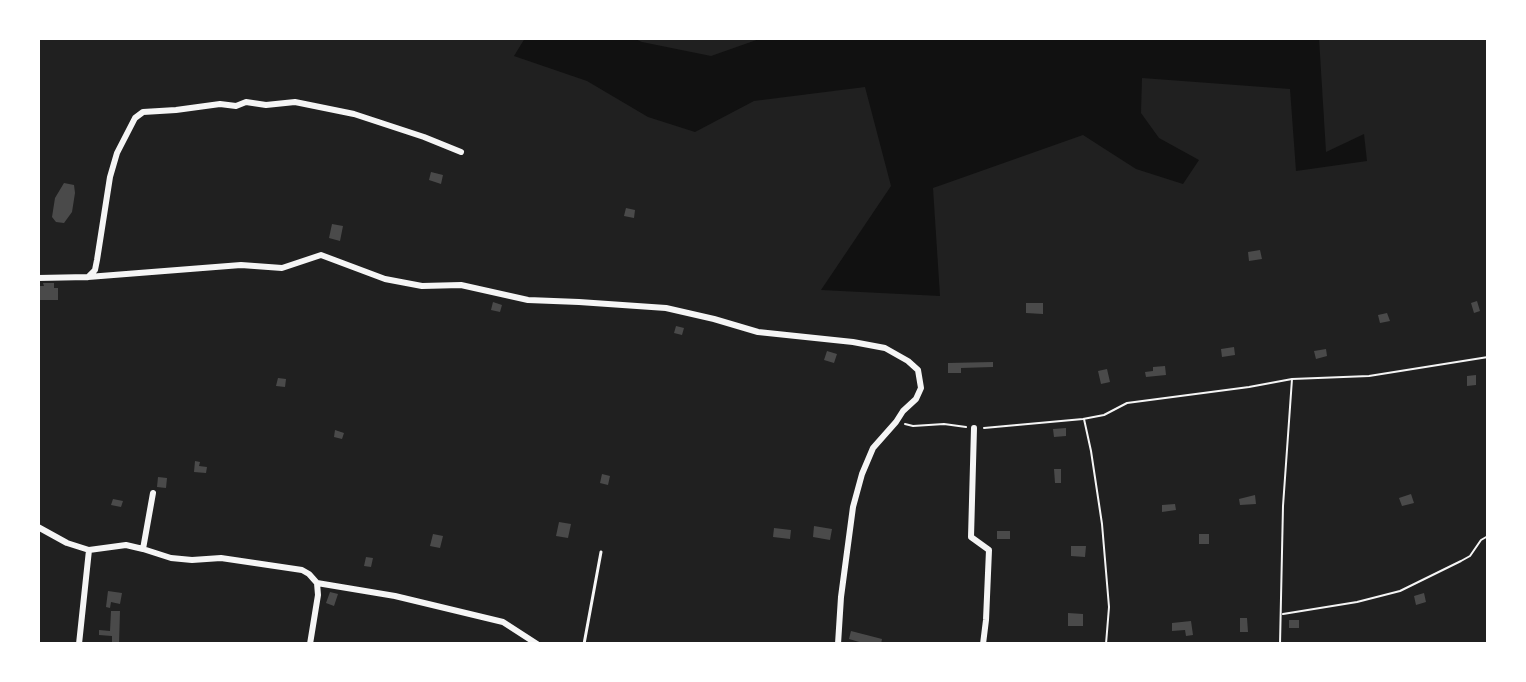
<!DOCTYPE html>
<html>
<head>
<meta charset="utf-8">
<style>
  body { margin:0 }
  #map { position:relative; width:1526px; height:682px; overflow:hidden; background:#111; font-family:"Open Sans",sans-serif }
  canvas { display:block }
  .frame { position:absolute; inset:0; border:40px solid #fff; pointer-events:none }
</style>
</head>
<body>
<div id="map">
<canvas width="1526" height="682"></canvas>
<div class="frame"></div>
</div>
<script>
const ctx = document.querySelector('canvas').getContext('2d');
ctx.lineJoin = 'round';
function paint(path, color) { ctx.fillStyle = color; ctx.fill(path, 'evenodd'); }
const toPath = rows => new Path2D(rows.map(r => 'M' + r).join(''));
function stroke(path, color, width, dash) { ctx.strokeStyle = color; ctx.lineWidth = width; ctx.lineCap = dash ? 'butt' : 'round'; ctx.setLineDash(dash || []); ctx.stroke(path); }
paint(toPath([
  [38,38,525,38,514,56,587,81,648,117,695,132,754,101,865,87,891,186,821,290,940,296,933,188,1083,135,1136,169,1183,184,1199,160,1159,138,1141,113,1142,78,1290,89,1296,171,1367,161,1364,134,1326,152,1319,38,1488,38,1488,644,38,644],
  [633,38,762,38,711,56,642,42]
]), '#202020');
paint(toPath([
  [431,172,443,175,441,184,429,180],
  [64,183,74,185,75,193,72,212,64,223,56,222,52,217,55,198],
  [626,208,635,210,634,218,624,216],
  [332,224,343,226,340,241,329,238],
  [1260,250,1262,259,1249,261,1248,252],
  [43,283,54,283,54,288,58,288,58,300,38,300,38,286,44,286],
  [1477,301,1480,311,1474,313,1471,303],
  [493,302,502,305,500,312,491,310],
  [1026,303,1043,303,1043,314,1026,313],
  [1387,313,1390,321,1380,323,1378,315],
  [676,326,684,328,682,335,674,333],
  [1234,347,1235,355,1222,357,1221,349],
  [1326,349,1327,356,1316,359,1314,351],
  [827,351,837,354,834,363,824,360],
  [993,362,993,367,961,368,961,373,948,373,948,363],
  [1165,366,1166,375,1146,377,1145,372,1153,371,1153,367],
  [1107,369,1110,382,1101,384,1098,371],
  [1476,375,1476,385,1467,386,1467,376],
  [278,378,286,379,285,387,276,386],
  [1066,428,1066,436,1054,437,1053,429],
  [335,430,344,433,342,439,334,437],
  [195,461,200,462,199,466,207,467,206,473,194,472],
  [1054,469,1061,469,1061,483,1055,483],
  [602,474,610,476,608,485,600,483],
  [158,477,167,478,166,488,157,487],
  [1411,494,1414,503,1402,506,1399,498],
  [1255,495,1256,504,1240,505,1239,499],
  [113,499,123,501,121,507,111,505],
  [1175,504,1176,510,1162,512,1162,505],
  [559,522,571,524,568,538,556,536],
  [814,526,832,529,830,540,813,537],
  [774,528,791,530,790,539,773,537],
  [997,531,1010,531,1010,539,997,539],
  [433,534,443,536,440,548,430,546],
  [1199,534,1209,534,1209,544,1199,544],
  [1071,546,1086,546,1085,557,1071,556],
  [366,557,373,558,371,567,364,566],
  [108,591,122,593,120,604,111,602,110,608,106,607],
  [330,592,338,594,334,606,326,603],
  [1424,593,1426,602,1416,605,1414,596],
  [111,611,120,611,119,644,112,644,112,636,99,635,99,630,110,631],
  [1068,613,1083,614,1083,626,1068,626],
  [1240,618,1247,618,1248,632,1240,632],
  [1289,620,1299,620,1299,628,1289,628],
  [1191,621,1193,635,1186,636,1185,630,1172,631,1172,623],
  [851,631,882,639,881,644,866,644,849,639]
]), '#4a4a4a');
stroke(toPath([
  [1084,419,1091,451,1102,524,1109,607,1106,644],
  [905,424,913,426,944,424,966,427],
  [984,428,1083,419,1104,415,1127,403,1249,387,1292,379,1369,376,1488,357],
  [1283,614,1357,602,1400,591,1461,561,1470,556,1481,540,1488,536],
  [1280,644,1283,506,1292,379]
]), '#f5f5f5', 2);
stroke(toPath([
  [584,644,601,552]
]), '#f5f5f5', 3);
stroke(toPath([
  [88,277,95,270,97,260,110,177,117,153,135,118,143,112,176,110,220,104,236,106,246,102,266,105,295,102,354,114,424,137,461,152],
  [38,278,88,277,241,265,282,268,321,255,385,279,422,286,461,285,528,300,579,302,666,308,714,319,758,332,853,342,885,348,908,361,918,370,921,388,916,399,903,411,896,422,873,448,862,474,853,507,841,597,838,644],
  [974,428,971,537,989,550,986,620,983,644],
  [38,527,67,543,89,550],
  [143,549,171,558,192,560,221,558,302,570,309,574,317,583,318,595,310,644],
  [317,583,395,596,503,622,537,644],
  [79,644,89,550,126,545,143,549,153,493]
]), '#f5f5f5', 6);
</script>
</body>
</html>
